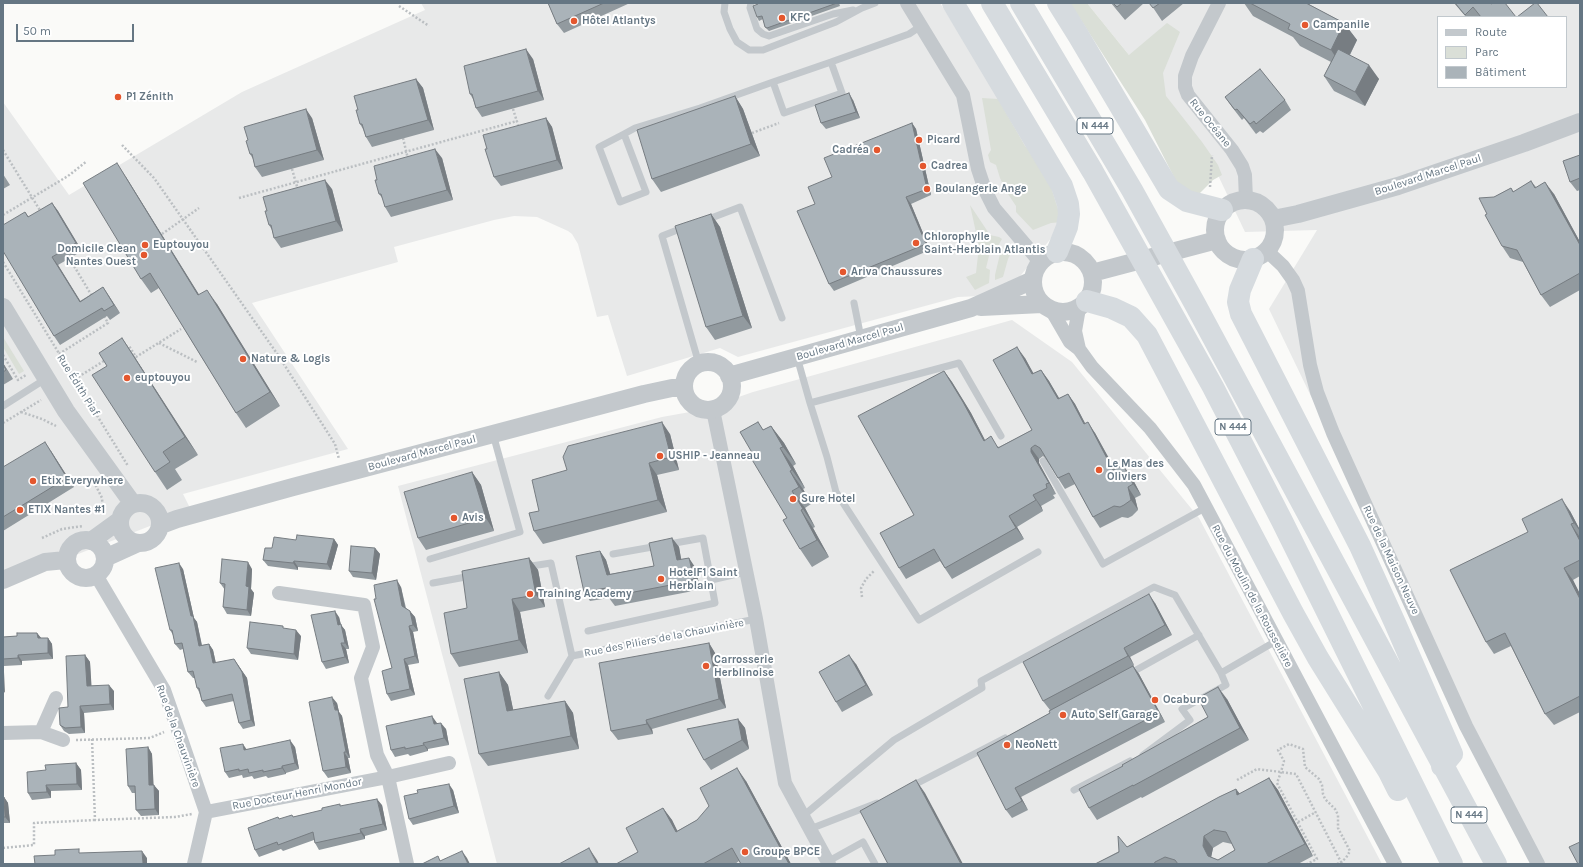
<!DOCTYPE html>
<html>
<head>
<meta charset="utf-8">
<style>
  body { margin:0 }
  #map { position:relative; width:1583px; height:867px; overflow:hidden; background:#fafaf8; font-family:Karla,sans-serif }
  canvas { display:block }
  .frame { position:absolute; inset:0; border:4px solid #657683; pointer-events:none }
  .legend { position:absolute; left:1437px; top:16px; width:130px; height:72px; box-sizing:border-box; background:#fff; border:1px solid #c1c8cd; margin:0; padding:5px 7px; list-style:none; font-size:12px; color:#657683 }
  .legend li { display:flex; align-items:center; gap:8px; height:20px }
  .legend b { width:20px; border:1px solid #c1c8cd }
  .scale { position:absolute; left:16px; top:24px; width:118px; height:18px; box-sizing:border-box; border:2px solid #657683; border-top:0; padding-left:5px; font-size:12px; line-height:14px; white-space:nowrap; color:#657683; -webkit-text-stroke:3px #fff; paint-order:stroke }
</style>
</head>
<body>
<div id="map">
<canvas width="1583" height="867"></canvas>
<div class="frame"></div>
<ul class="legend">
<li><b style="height:5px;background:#c3c8cc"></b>Route</li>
<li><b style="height:11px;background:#dadfd7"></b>Parc</li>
<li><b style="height:11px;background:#aab3b9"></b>Bâtiment</li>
</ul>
<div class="scale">50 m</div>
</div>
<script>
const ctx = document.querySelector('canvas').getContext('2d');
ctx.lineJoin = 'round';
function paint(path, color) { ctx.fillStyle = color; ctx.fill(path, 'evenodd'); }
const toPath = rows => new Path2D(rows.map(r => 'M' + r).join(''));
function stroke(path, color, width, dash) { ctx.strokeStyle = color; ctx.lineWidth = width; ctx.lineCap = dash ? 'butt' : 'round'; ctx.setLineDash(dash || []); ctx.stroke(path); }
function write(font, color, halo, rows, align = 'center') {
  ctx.font = font + ' Karla,sans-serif'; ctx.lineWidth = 4; ctx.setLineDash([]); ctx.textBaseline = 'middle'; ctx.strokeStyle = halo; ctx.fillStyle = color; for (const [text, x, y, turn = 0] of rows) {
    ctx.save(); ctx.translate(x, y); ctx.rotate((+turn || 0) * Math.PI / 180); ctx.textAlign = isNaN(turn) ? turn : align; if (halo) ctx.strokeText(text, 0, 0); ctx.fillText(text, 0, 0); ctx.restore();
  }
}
paint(toPath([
  [421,3,940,3,1064,199,1057,231,1017,280,980,296,958,297,738,357,720,348,627,376,608,315,597,317,578,244,572,234,568,231,537,217,514,216,494,220,394,247,398,262,252,303,348,449,183,494,191,510,32,572,3,588,3,102,69,195,242,92,425,10],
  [1087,3,1580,3,1580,864,1536,864,1269,309,1317,230,1245,232,1216,171,1129,55],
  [1438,17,1566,17,1566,87,1438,87],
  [1012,320,1072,362,1199,518,1382,864,497,864,398,486,662,417,701,410,753,392]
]), '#e8e9e9');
paint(toPath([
  [1070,3,1087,3,1129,55,1167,23,1180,32,1163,73,1166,96,1202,142,1218,165,1222,175,1213,180,1197,196,1179,187,1145,120],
  [982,98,998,99,1025,146,1044,165,1062,222,1051,223,1033,230,1016,212,1016,206,1006,191,1000,178,996,165,990,162,988,155,991,150],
  [970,205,990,235,999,237,1002,239,994,253,990,252,986,268,990,270,989,283,975,290,966,277,976,273,978,255,977,251,980,251],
  [1006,243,1012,251,1008,259,1003,277,995,280,995,275,1000,254],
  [3,337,24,371,19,374,3,347]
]), '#dadfd7');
stroke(toPath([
  [399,6,429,26],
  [513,109,519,128],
  [752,133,779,123],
  [403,138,408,159],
  [122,145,154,178,278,355,335,444,339,459],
  [3,150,41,212],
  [292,169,298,190],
  [1210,187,1212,155],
  [239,198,517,121],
  [3,215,68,176,87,161],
  [162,234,199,208],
  [68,256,92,296],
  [3,262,128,466],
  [159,343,197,362],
  [126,347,129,346,136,357,181,329],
  [59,354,108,323,104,316],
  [3,355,18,380,26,375],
  [75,379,107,359],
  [21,412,42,419,56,426],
  [3,423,41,400],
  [92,478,102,498,103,513],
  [150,501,154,507],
  [42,538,62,529,83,526],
  [862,597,861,588,866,579,874,571],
  [92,739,95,820,175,817,192,814],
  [76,740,150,738,164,732],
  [1237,780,1257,769,1281,772,1296,774,1341,862,1346,858,1350,851,1338,828,1338,815,1335,809,1325,799,1323,794,1322,785,1319,779,1305,767,1303,749,1289,744,1278,750,1284,761,1281,772,1277,783,1317,859,1307,864],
  [1298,822,1316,812],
  [3,848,34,845,34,823,95,820],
  [1337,864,1341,862,1343,864]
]), '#bbbfc2', 2.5, [2, 2]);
stroke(toPath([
  [725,3,724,12,730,29,737,42,749,50,763,50,836,22,862,8,875,3],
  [751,3,750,8,757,29,763,34,769,36,833,14,853,10],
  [831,62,842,93,784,113,773,82,831,62],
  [831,62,909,34,921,26],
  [624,134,646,192,620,202,599,147,624,134,635,128,700,108,773,82],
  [706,220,740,207,782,318],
  [685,227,662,236,699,364],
  [854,303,861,338],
  [797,357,810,403,959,363,1001,436],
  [810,403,827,457,836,492,919,620,1038,552],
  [3,406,47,378],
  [1043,461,1103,564,1205,508],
  [430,559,520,532,493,434],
  [525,567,551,563,572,656,548,696],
  [711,580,746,572],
  [433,583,471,576],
  [588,631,715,603,703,538,613,554],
  [572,656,756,619],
  [1129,674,1199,635],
  [1143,755,1190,720,1182,709,1226,685,1221,673],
  [910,787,1005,738],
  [1074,790,1130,761],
  [803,816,894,740,982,688,981,681,1154,587,1175,595,1221,673,1276,641],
  [810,829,877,803],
  [827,862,863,842,875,864]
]), '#c3c8cc', 7);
stroke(toPath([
  [907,3,963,95,978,169,985,190,994,208,1040,262],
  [1219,3,1192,56,1185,76,1185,87,1188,95,1232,150,1242,166,1245,175,1246,200],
  [1267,251,1283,266,1293,280,1298,291,1310,365,1317,392,1333,433,1466,726,1538,864],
  [1052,311,1070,342,1079,349,1092,367,1150,428,1194,485,1395,864],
  [1079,349,1075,331,1079,308],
  [713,410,756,619,785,783,829,864],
  [96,575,164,690,177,727,206,812,194,864],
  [279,593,364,605,373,647,361,678,377,755,388,777,407,864],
  [41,732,56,698],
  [3,733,41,732,63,740],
  [206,812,388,777,449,763]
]), '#c3c8cc', 14);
stroke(toPath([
  '1215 230a30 30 0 1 1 60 0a30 30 0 1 1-60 0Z',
  [1273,219,1298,214,1398,186,1524,143,1580,122],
  '1033 282a30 30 0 1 1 60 0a30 30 0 1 1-60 0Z',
  [1092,273,1217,240],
  [3,307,66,411,133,504],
  [981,307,1042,304],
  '684 386a24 24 0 1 1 48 0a24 24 0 1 1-48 0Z',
  [729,376,971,308,1033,280],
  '120 523a20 20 0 1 1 40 0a20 20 0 1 1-40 0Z',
  [161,525,177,519,293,487,644,394,672,388,684,388],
  '67 559a19 19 0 1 1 38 0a19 19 0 1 1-38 0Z',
  [91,541,120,520],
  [105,558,138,543],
  [3,580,45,562,66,560]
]), '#c3c8cc', 18);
stroke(toPath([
  [953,3,1062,186,1068,204,1069,214,1067,227,1057,252],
  [992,3,1093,172,1213,387,1282,521,1452,864],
  [1021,3,1132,190,1195,304,1496,864],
  [1058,3,1078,35,1169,189,1187,201,1222,210],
  [1253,259,1240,290,1238,302,1241,314,1360,546,1395,623,1452,754,1442,766],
  [1087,301,1112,308,1131,317,1147,335,1293,613,1318,658,1389,772,1398,790]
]), '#d6dbdf', 22);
paint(toPath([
  [548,3,630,3,564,33,557,24],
  [757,3,839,3,840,6,769,31,765,27,763,19,759,21,757,17],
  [1111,3,1144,3,1125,20],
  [1150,3,1184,3,1162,21],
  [1244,3,1309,3,1310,5,1344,23,1357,40,1350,55,1379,79,1365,106,1334,91,1324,76,1331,62,1300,46,1293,37,1253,16],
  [1454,3,1490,3,1516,17,1466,17],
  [533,59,544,100,482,117,476,108,473,99,470,94],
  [416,79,423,88,434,130,372,147,366,137,363,129,360,124],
  [735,96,743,109,760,156,661,192,652,179],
  [1225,97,1285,100,1291,110,1263,133,1260,131,1256,134,1244,118,1242,120,1232,107],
  [853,100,860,118,826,129,821,123],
  [312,118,324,160,262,177,255,167,253,159,250,154],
  [546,118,552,127,563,169,501,186,494,177,487,149],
  [912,123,916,129,931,195,911,204,930,250,834,291,829,284,815,204,832,177],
  [1580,155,1580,190,1577,191,1570,182],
  [442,158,453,200,391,217,385,207,383,199,379,194],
  [3,174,10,185,3,189],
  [126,177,199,295,217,304,280,406,246,428,236,413,159,288,151,293,141,279],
  [1531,181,1536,187,1554,194,1580,242,1580,290,1550,307,1541,295,1523,262,1510,258,1502,246,1494,197,1511,188,1514,192],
  [332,189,343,231,281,248,274,238,272,230,269,225],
  [52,203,58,211,82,251,58,265,80,301,103,287,120,313,110,320,107,316,60,345,54,336,25,212,29,217],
  [711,214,720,227,752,328,715,340,706,327],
  [122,338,134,356,198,455,175,469,182,480,167,490,155,472,107,366],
  [1025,358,1033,374,1041,370,1049,381,1059,398,1068,394,1075,404,1085,423,1095,433,1115,469,1131,476,1141,495,1135,498,1138,510,1132,516,1128,518,1122,517,1100,528,1093,517,1075,484,1065,489,1058,478,1045,458,1043,456,1039,459,1039,463,1056,494,1053,495,1055,498,1041,506,1043,511,1017,527,1024,539,952,579,940,561,906,579,899,568,914,515,944,371,952,382,971,413,985,440,999,447,1032,430],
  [3,363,13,379,3,385],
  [758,422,763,430,771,426,784,443,796,464,793,466,805,488,803,489,811,504,805,508,815,527,813,528,829,557,812,567,800,549,787,518,754,456],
  [670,434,679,470,657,475,667,512,543,544,534,531,567,470],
  [51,451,74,487,3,531,3,467],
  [472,472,481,485,494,531,426,550,418,538],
  [1570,511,1580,530,1580,535,1579,536,1580,537,1580,576,1573,580,1580,594,1580,712,1554,725,1545,714,1511,646,1494,654,1486,642],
  [672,538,679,547,681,560,695,567,700,588,688,592,615,606,609,598,590,601,584,592,600,551,606,560,610,574,654,566],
  [334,539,338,545,331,570,298,567,298,570,268,566,263,560,272,548,296,540],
  [375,548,380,554,376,580,353,577,349,571],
  [529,558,538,570,545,607,520,612,528,653,459,667,451,654,467,608],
  [183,569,194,618,197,622,202,645,209,644,213,650,216,663,238,665,247,678,255,726,243,729,239,723,234,701,206,707,202,701,199,692,197,688,195,678,193,678,188,672,183,649,180,650,175,644,173,635,170,630],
  [252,569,251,589,254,593,251,616,227,614,223,607,225,590,220,583],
  [401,587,406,608,415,617,418,631,413,632,419,663,408,665,415,695,391,701,387,694,392,668,376,599],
  [1155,603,1172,635,1130,657,1134,665,1133,666,1139,674,1165,722,1021,797,1028,810,1012,818,1006,810,977,753,1050,713,1050,710,1043,701],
  [339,617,341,625,345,630,349,649,346,649,349,663,326,669,322,662],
  [37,633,41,638,48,638,52,644,53,659,22,661,22,665,4,666,3,665,3,637,17,636],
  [301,636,298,660,251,654,247,648],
  [709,643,715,653,726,708,652,729,653,734,618,740,611,731],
  [85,655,90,662,91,686,114,691,114,710,84,713,85,733,69,734,64,731,60,725,68,707],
  [856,664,873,695,842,712,836,702],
  [499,672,508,685,513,710,565,701,573,713,579,749,488,766,479,754],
  [1227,699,1249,740,1142,798,1141,797,1097,820,1089,808,1123,766,1208,717],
  [337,703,339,712,342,716,350,758,348,758,351,773,328,778,323,771],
  [738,719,745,728,749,749,711,770,704,760],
  [437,723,437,724,446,729,449,745,428,749,428,751,410,756,408,754,395,757,391,750],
  [148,747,152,754,153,785,159,791,159,815,141,816,136,810,135,793,132,793,128,786],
  [295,747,299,769,286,773,286,774,268,778,266,776,254,779,252,776,243,778,242,775,229,778,225,772,247,749],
  [76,763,81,770,82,790,51,791,51,798,32,800,28,793,46,770],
  [1269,778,1278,790,1313,856,1298,864,1095,864,1236,789,1240,794],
  [1223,842,1232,844,1235,850,1218,860,1211,857,1213,848],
  [746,781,791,864,741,864,739,861,735,864,616,864,638,852,663,808,672,820,677,831,697,820],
  [3,786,3,797,4,797,8,803,10,823,3,823],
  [453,790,459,813,413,825,409,819],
  [382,805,387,830,365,836,365,839,319,850,315,843,314,840,283,851,281,849,259,857,255,850,278,817,279,819,293,817,341,806]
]), '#929a9f');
paint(toPath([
  [1344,23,1357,40,1343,68,1331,50],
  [526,49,533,59,544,100,538,91],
  [1369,65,1379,79,1365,106,1355,92],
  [416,79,423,88,434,130,428,120],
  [849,93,853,100,860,118,856,112],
  [735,96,743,109,760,156,751,144],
  [306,109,312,118,324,160,317,150],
  [546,118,552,127,563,169,557,160],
  [912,123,916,129,931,195,927,189],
  [435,149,442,158,453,200,447,190],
  [117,163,126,177,208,309,198,295],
  [325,180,332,189,343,231,336,221],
  [1545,182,1554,194,1580,242,1580,245],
  [906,197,911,204,930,250,926,244],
  [52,203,58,211,82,251,76,243],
  [711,214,720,227,752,328,743,316],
  [52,257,58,265,86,310,80,302],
  [103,287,109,296,120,313,114,305],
  [207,290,217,304,280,406,270,392],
  [122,338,134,356,198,455,185,437],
  [1017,347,1025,358,1040,385,1032,374],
  [3,363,13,379,3,364],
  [1041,370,1049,381,1066,410,1058,399],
  [944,371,952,382,971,413,991,452,984,441],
  [1068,394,1075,404,1091,435,1084,424],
  [662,422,670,434,679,470,671,457],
  [1088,422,1095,433,1121,481,1113,470],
  [771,426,784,443,796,464,783,447],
  [45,442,51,451,74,487,67,478],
  [780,448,793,466,805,488,792,470],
  [1031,448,1039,459,1039,463,1056,494,1049,483,1031,452],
  [649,463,657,475,667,512,658,500],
  [1123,465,1131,476,1141,495,1133,484],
  [790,471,803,489,811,504,799,487],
  [472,472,481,485,494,531,486,518],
  [1128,487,1135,498,1138,510,1131,500],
  [792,491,805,508,815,527,803,509],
  [1033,495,1041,506,1043,511,1036,500],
  [1562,499,1570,511,1580,530,1580,531,1574,523],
  [801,510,813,528,829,557,817,540],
  [1009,516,1017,527,1024,539,1016,528],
  [1571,524,1579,536,1580,541],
  [672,538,679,547,683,569,677,560],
  [334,539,338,545,331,570,327,564],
  [375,548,380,554,376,580,372,573],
  [600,551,606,560,613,583,607,575],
  [529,558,538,570,545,607,536,595],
  [689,558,695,567,700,588,694,579],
  [294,561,298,567,298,570,293,563],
  [248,562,252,569,251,589,254,593,251,616,247,610,246,586],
  [179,563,183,569,194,618,197,622,203,652,199,646,191,616],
  [1564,568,1573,580,1580,594,1580,599],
  [397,580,401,587,406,612,402,606],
  [1149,594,1155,603,1172,635,1165,625],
  [512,599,520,612,528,653,519,640],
  [335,611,339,617,341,625,345,630,349,649,345,643,338,625],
  [410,611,415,617,418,631,413,625],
  [409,626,413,632,419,663,415,656],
  [296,630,301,636,298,660,294,654],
  [37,633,42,639,38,638],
  [48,638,52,644,53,659,48,653],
  [341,643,346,649,349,663,345,657],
  [709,643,715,653,726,708,719,699],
  [209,644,213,650,217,669,213,663],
  [1124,648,1130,657,1134,665,1128,656],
  [18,655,22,661,22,665,18,658],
  [85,655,90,662,92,693,87,686],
  [849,655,856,664,873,695,866,685],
  [234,659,247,678,255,726,251,720],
  [404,659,408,665,415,695,410,689],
  [1133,666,1139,674,1165,722,1159,713],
  [3,670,4,672,5,693,3,690],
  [499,672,508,685,516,723,507,711],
  [109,685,114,691,114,710,110,704],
  [1218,687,1227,699,1249,740,1240,728],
  [332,697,337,703,339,712,342,716,350,758,346,752],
  [565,701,573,713,579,749,571,736],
  [80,706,84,713,85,733,81,727],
  [432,716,437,723,439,731,434,724],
  [738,719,745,728,749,749,742,740],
  [646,720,652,729,653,734,647,724],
  [441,723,446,729,449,745,444,738],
  [290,740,295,747,299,769,295,763],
  [423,743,428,749,428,751,424,745],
  [243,744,247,750,244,750],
  [148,747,152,754,154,792,149,785],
  [344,752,348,758,351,773,346,767],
  [76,763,81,770,82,790,77,784],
  [282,766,286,773,286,774,282,768],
  [737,768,746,781,791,864,789,864],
  [1269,778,1278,790,1313,856,1305,844],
  [916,780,925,793,963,864,961,864],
  [449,784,453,790,459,813,454,806],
  [46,785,51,791,51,798,47,792],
  [154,785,159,791,159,815,155,809],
  [1015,788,1021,797,1028,810,1022,801],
  [1236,789,1245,801,1237,795],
  [4,797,8,803,10,823,5,817],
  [377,799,382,805,387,830,383,824],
  [663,808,672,820,684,844,676,832],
  [360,829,365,836,365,839,361,833],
  [1204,836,1213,848,1211,858,1208,856,1203,846],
  [589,848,597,860,599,864,597,864],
  [142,851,147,858,147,864,143,864],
  [462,851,467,858,470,864,468,864]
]), '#777d82');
const building = toPath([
  [548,3,604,3,557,24,548,3],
  [757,3,837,3,767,28,765,27,762,16,757,17,753,6,758,4,757,3],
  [1113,3,1122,3,1117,7,1113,3],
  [1149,3,1160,3,1153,8,1149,3],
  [1250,3,1306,3,1344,23,1331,50,1288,29,1290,24,1250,3],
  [1455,3,1490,3,1491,4,1493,3,1505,3,1516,17,1481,17,1473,7,1465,15,1455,3],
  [1535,3,1537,3,1548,17,1517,17,1535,3],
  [526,49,538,91,476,108,472,94,470,94,464,66,526,49],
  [1338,49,1369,65,1355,92,1324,76,1338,49],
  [1260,69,1285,100,1256,124,1254,121,1250,124,1237,109,1235,110,1225,97,1260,69],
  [416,79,428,120,366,137,362,124,360,124,356,110,358,110,354,96,416,79],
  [849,93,856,112,821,123,815,105,849,93],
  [735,96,751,144,652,179,637,130,735,96],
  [306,109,317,150,255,167,252,154,250,154,246,141,248,140,244,127,306,109],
  [546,118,557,160,494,177,485,149,487,149,483,135,546,118],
  [912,123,927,189,906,197,926,244,829,284,797,211,815,204,808,187,832,177,824,158,912,123],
  [435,149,447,190,385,207,381,194,379,194,375,180,377,180,374,166,435,149],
  [1580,155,1580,178,1570,182,1563,161,1580,155],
  [117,163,198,295,207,290,270,392,236,413,150,273,141,279,83,183,117,163],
  [325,180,336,221,274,238,271,225,269,225,265,211,267,211,263,197,325,180],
  [1531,181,1535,188,1545,182,1580,245,1580,273,1541,295,1517,250,1502,246,1485,215,1487,214,1479,198,1494,197,1511,188,1513,192,1531,181],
  [52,203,76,243,52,257,80,302,103,287,114,305,104,311,102,308,54,336,3,251,3,225,25,212,28,217,52,203],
  [711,214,743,316,706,327,675,226,711,214],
  [122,338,185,437,163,452,170,462,155,472,92,375,107,366,99,353,122,338],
  [1017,347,1032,374,1041,370,1058,399,1068,394,1084,424,1088,422,1113,470,1123,465,1133,484,1128,487,1131,500,1124,505,1120,507,1114,506,1093,517,1069,473,1058,478,1040,448,1035,445,1031,448,1031,452,1049,483,1046,484,1047,488,1033,495,1036,500,1009,516,1016,528,945,568,934,549,899,568,880,533,914,515,858,416,944,371,963,402,984,441,991,436,998,448,1032,430,993,360,1017,347],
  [3,364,6,370,3,372,3,364],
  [662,422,671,457,649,463,658,500,534,531,529,513,539,511,532,480,567,470,563,457,568,446,662,422],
  [758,422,763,430,771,426,783,447,780,448,792,470,790,471,799,487,792,491,803,509,801,510,817,540,800,549,783,520,787,518,751,458,754,456,740,432,758,422],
  [45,442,67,478,3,517,3,467,45,442],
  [472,472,486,518,418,538,404,492,472,472],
  [1562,499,1574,523,1571,524,1580,541,1580,560,1564,568,1580,599,1580,696,1545,714,1505,633,1486,642,1450,570,1528,532,1522,519,1562,499],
  [297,535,334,539,327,564,294,561,293,563,263,560,265,548,272,548,274,537,296,540,297,535],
  [672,538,677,560,689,558,694,579,681,583,608,597,606,588,584,592,576,556,600,551,607,575,654,566,649,543,672,538],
  [351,546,375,548,372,573,349,571,351,546],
  [529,558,536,595,512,599,519,640,451,654,444,613,467,608,462,571,529,558],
  [222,559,248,562,246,586,249,587,247,610,223,607,225,584,220,583,222,559],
  [179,563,191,616,193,616,199,646,209,644,213,663,234,659,242,672,251,720,239,723,232,694,202,701,199,688,197,688,193,671,188,672,182,643,175,644,172,630,170,630,155,568,179,563],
  [397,580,402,606,410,611,413,625,409,626,415,656,404,659,410,689,387,694,382,671,392,668,374,599,376,599,374,585,397,580],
  [1149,594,1165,625,1124,648,1128,656,1043,701,1023,662,1149,594],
  [335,611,338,625,341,624,345,643,341,643,345,657,322,662,311,615,335,611],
  [250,622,283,626,283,628,296,630,294,654,247,648,250,622],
  [17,633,37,633,38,638,48,638,48,653,18,655,18,658,3,659,3,637,17,636,17,633],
  [709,643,719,699,646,720,647,724,611,731,599,663,709,643],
  [85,655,87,686,109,685,110,704,80,706,81,727,65,728,60,725,59,708,68,707,66,656,85,655],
  [849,655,866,685,836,702,819,672,849,655],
  [1133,666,1159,713,1015,788,1022,801,1006,810,977,753,1050,713,1049,711,1133,666],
  [499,672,507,711,565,701,571,736,479,754,464,679,499,672],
  [1218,687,1240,728,1133,786,1133,785,1089,808,1079,789,1123,766,1122,765,1208,717,1198,698,1218,687],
  [332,697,335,710,338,710,346,752,344,752,346,767,323,771,309,702,332,697],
  [432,716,434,724,441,723,444,738,423,743,424,745,405,749,405,747,391,750,386,726,432,716],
  [738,719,742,740,704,760,687,729,738,719],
  [290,740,295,763,282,766,282,768,263,772,263,770,249,773,248,769,239,771,239,769,225,772,220,748,243,744,244,750,290,740],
  [148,747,149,785,154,785,155,809,136,810,135,786,128,786,126,749,148,747],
  [76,763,77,784,46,785,47,792,28,793,27,772,46,770,45,765,76,763],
  [737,768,789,864,741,864,732,848,703,864,616,864,638,852,626,828,663,808,676,832,697,820,709,806,700,788,737,768],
  [1269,778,1305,844,1266,864,1178,864,1175,860,1165,857,1155,862,1154,864,1095,864,1119,852,1118,836,1127,847,1219,797,1236,789,1237,795,1269,778],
  [1214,830,1226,832,1235,850,1218,860,1208,856,1203,846,1204,836,1214,830],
  [916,780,961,864,888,864,860,811,916,780],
  [449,784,454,806,409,819,404,796,418,793,417,790,449,784],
  [3,797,4,797,5,817,3,817,3,797],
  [377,799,383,824,360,829,361,833,315,843,313,832,278,845,277,842,255,850,248,828,278,817,279,819,292,815,293,817,322,810,322,808,340,804,340,806,377,799],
  [1580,842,1580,864,1578,864,1569,847,1580,842],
  [589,848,597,864,559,864,589,848],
  [79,849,79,853,142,851,143,864,35,864,34,856,55,855,55,850,79,849],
  [462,851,468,864,422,864,438,856,440,861,462,851]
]);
paint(building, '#aab3b9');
stroke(building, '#777d82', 1);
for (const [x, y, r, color] of [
  [782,18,4,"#e4572e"],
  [574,21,4,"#e4572e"],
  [1305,25,4,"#e4572e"],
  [118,97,4,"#e4572e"],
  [919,140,4,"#e4572e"],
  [877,150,4,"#e4572e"],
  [923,166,4,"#e4572e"],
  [927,189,4,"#e4572e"],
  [916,243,4,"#e4572e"],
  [145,245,4,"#e4572e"],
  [144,255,4,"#e4572e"],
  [843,272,4,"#e4572e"],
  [243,359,4,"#e4572e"],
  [127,378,4,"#e4572e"],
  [660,456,4,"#e4572e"],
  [1099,470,4,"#e4572e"],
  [33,481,4,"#e4572e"],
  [793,499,4,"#e4572e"],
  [20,510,4,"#e4572e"],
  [454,518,4,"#e4572e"],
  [661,579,4,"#e4572e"],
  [530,594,4,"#e4572e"],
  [706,666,4,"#e4572e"],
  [1155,700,4,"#e4572e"],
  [1063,715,4,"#e4572e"],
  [1007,745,4,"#e4572e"],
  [745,852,4,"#e4572e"]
]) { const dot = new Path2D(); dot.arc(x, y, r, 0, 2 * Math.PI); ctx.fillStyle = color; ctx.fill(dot); stroke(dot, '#fff', 1.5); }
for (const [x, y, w] of [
  [1095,126,36],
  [1233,427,36],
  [1469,815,36]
]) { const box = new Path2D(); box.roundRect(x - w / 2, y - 8, w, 16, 3); ctx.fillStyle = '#fff'; ctx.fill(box); stroke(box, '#657683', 1); }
write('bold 10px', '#657683', null, [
  ["N 444",1095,126],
  ["N 444",1233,427],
  ["N 444",1469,815]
]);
write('bold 11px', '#657683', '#fff', [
  ["KFC",790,18],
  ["Hôtel Atlantys",582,21],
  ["Campanile",1313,25],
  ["P1 Zénith",126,97],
  ["Picard",927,140],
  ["Cadréa",869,150,"right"],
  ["Cadrea",931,166],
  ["Boulangerie Ange",935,189],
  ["Chlorophylle",924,237],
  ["Saint-Herblain Atlantis",924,250],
  ["Euptouyou",153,245],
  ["Domicile Clean",136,249,"right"],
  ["Nantes Ouest",136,262,"right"],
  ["Ariva Chaussures",851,272],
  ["Nature & Logis",251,359],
  ["euptouyou",135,378],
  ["USHIP - Jeanneau",668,456],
  ["Le Mas des",1107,464],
  ["Oliviers",1107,477],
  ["Etix Everywhere",41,481],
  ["Sure Hotel",801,499],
  ["ETIX Nantes #1",28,510],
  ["Avis",462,518],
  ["HotelF1 Saint",669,573],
  ["Herblain",669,586],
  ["Training Academy",538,594],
  ["Carrosserie",714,660],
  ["Herblinoise",714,673],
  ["Ocaburo",1163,700],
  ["Auto Self Garage",1071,715],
  ["NeoNett",1015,745],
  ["Groupe BPCE",753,852]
], 'left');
write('11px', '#657683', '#fff', [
  ["Rue Océane",1210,123,51],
  ["Boulevard Marcel Paul",1428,175,-18],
  ["Boulevard Marcel Paul",850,342,-16],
  ["Rue Édith Piaf",78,385,58],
  ["Boulevard Marcel Paul",422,453,-15],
  ["Rue de la Maison Neuve",1391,560,65],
  ["Rue du Moulin de la Rousselière",1252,596,62],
  ["Rue des Piliers de la Chauvinière",664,638,-11],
  ["Rue de la Chauvinière",178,736,70],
  ["Rue Docteur Henri Mondor",297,794,-11]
]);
</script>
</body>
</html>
